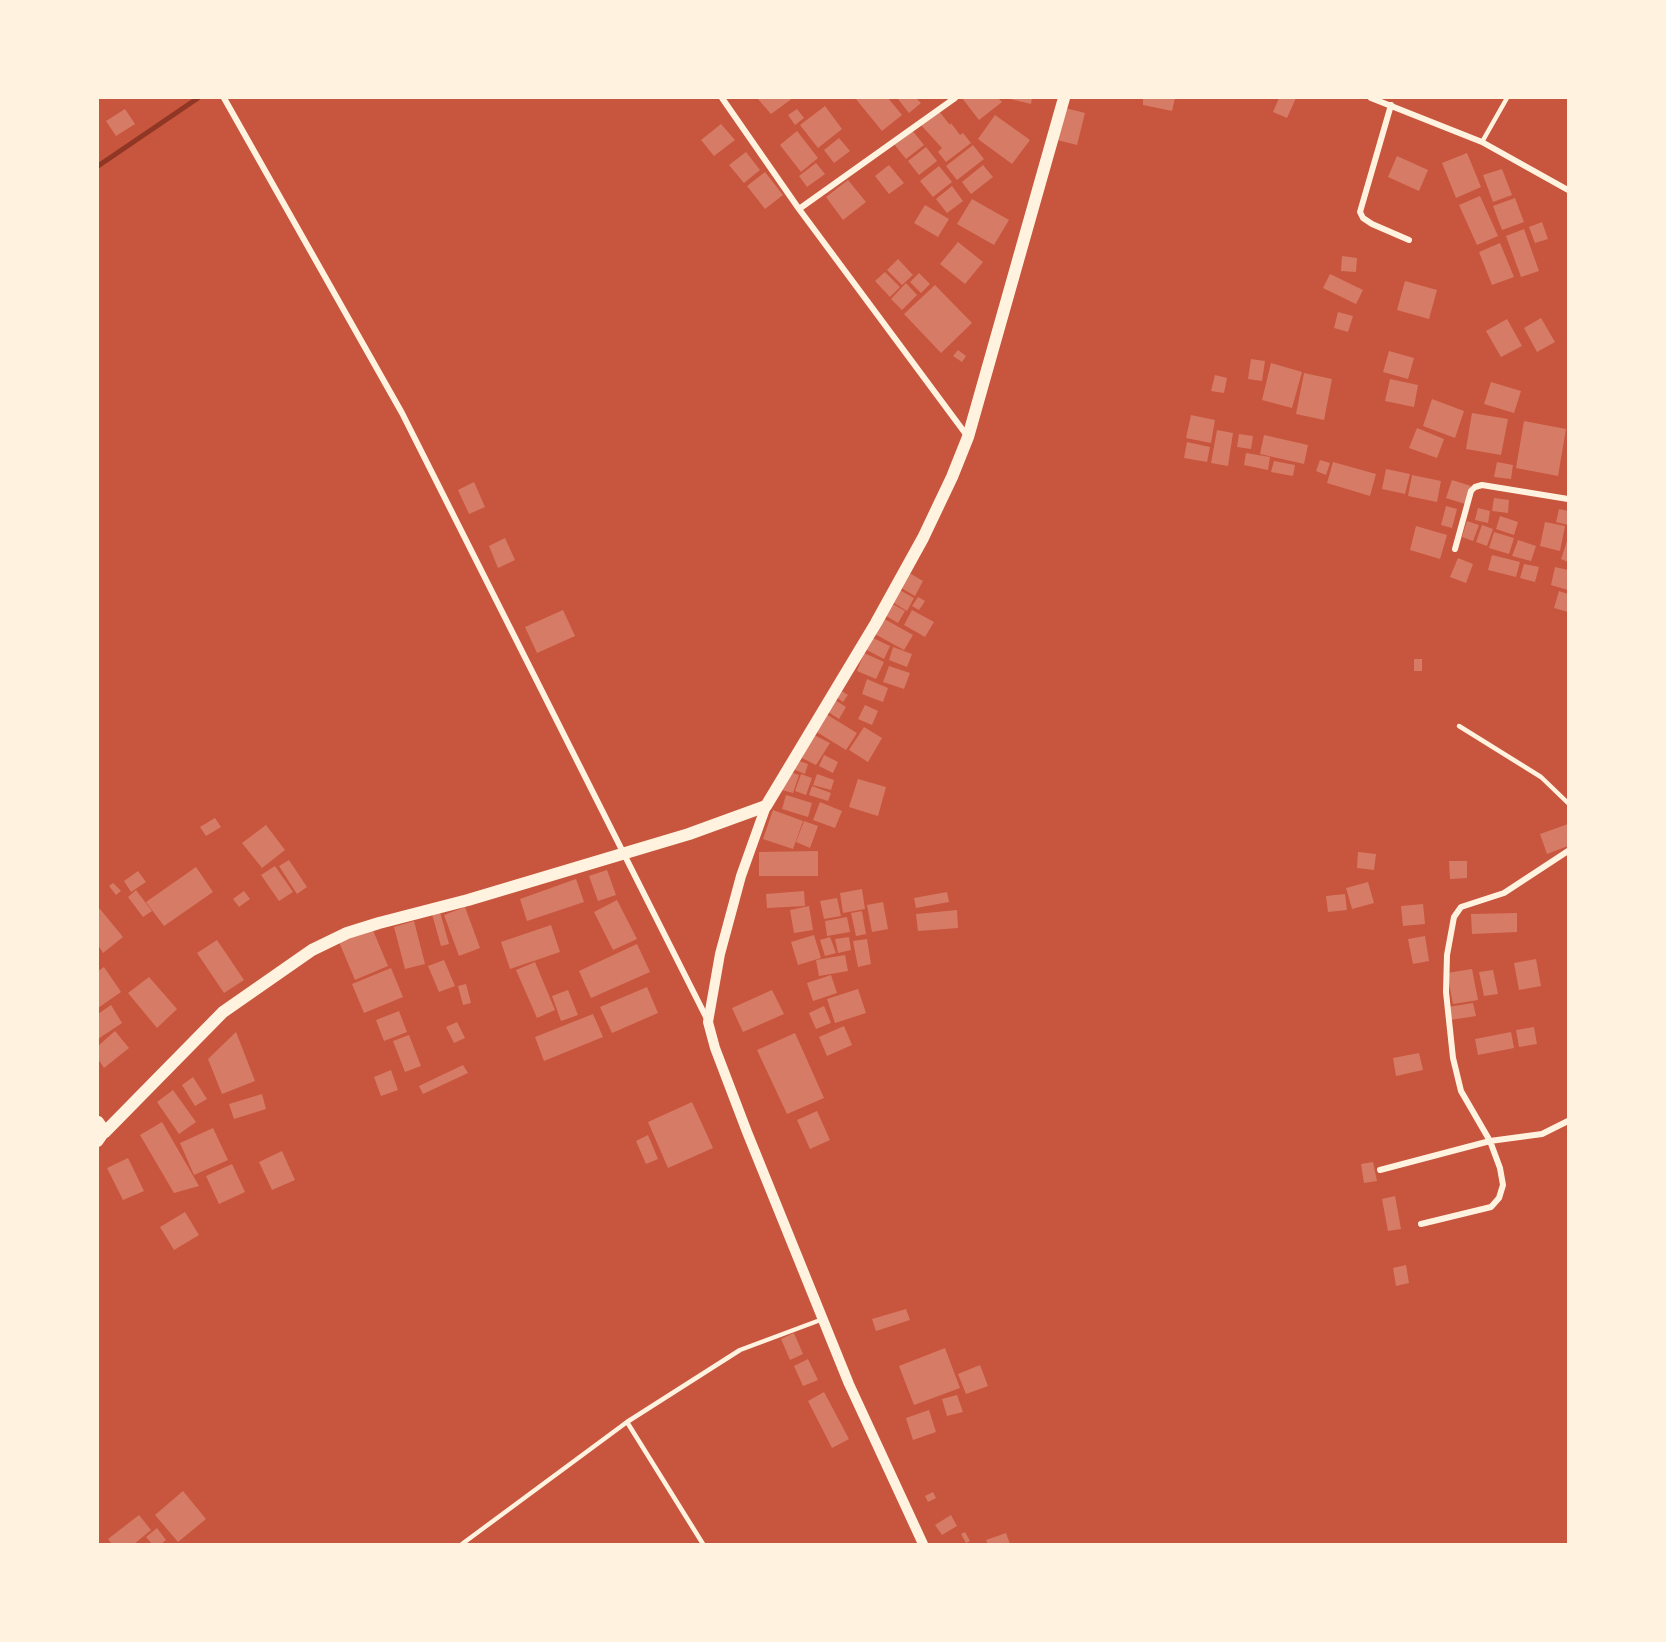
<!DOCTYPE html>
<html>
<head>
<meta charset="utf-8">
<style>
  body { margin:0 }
  #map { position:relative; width:1666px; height:1642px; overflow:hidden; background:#c8553d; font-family:"PT Serif",serif }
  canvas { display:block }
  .frame { position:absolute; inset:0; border:99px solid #fff3e0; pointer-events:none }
</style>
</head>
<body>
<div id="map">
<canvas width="1666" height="1642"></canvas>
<div class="frame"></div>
</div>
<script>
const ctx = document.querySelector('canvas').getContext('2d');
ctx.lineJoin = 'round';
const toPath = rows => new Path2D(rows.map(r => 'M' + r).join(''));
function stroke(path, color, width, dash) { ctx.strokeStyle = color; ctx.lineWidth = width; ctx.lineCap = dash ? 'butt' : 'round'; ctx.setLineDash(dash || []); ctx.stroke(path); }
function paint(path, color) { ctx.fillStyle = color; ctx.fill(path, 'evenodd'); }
stroke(toPath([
  [98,166,198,98]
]), '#8f3625', 5);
paint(toPath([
  [757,98,793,98,771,114],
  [855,98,888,98,902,115,882,131],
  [900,98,916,98,921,103,909,113,898,99],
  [962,98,998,98,1002,102,979,120],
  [1006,98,1032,98,1031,104],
  [1143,98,1175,98,1172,111,1143,105],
  [1279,98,1296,98,1287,118,1273,112],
  [825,106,842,129,818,148,800,125],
  [1065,108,1085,113,1077,145,1057,140],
  [125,109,135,124,116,136,106,121],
  [797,109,804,118,795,125,788,115],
  [938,110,950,125,951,123,960,135,963,133,971,143,946,162,938,152,942,148,920,124],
  [995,115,1030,140,1012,164,978,139],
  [721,124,735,140,714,156,701,140],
  [912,130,924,145,906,159,894,144],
  [797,131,818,158,801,172,780,145],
  [839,138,850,151,834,163,824,150],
  [973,145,984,159,957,180,946,166],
  [926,147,937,161,919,175,908,161],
  [746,152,760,170,744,183,729,165],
  [1467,153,1481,187,1456,198,1442,163],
  [1397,156,1428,170,1419,191,1388,177],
  [816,163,825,174,807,187,799,176],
  [889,165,904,183,889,194,875,176],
  [983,165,993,177,971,194,962,182],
  [939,166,952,182,933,197,920,181],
  [1502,169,1512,195,1493,202,1483,175],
  [765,172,783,195,765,209,747,186],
  [848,180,866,202,843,220,826,197],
  [952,186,963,201,947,213,936,199],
  [1480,196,1498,236,1477,245,1459,205],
  [1515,198,1524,222,1502,230,1493,206],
  [972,199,1009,220,994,245,957,224],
  [925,205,949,219,938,237,914,223],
  [1542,222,1548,239,1535,243,1529,227],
  [1524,229,1539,271,1521,277,1506,236],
  [958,242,983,262,965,284,940,264],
  [1500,243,1514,277,1492,285,1479,252],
  [1342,256,1357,258,1356,272,1341,271],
  [898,259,913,275,902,285,887,270],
  [885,272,900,287,890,297,875,281],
  [919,273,930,284,921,293,910,282],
  [1330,274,1363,290,1356,304,1323,288],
  [1405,281,1437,290,1429,319,1397,310],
  [906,283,917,295,902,310,891,299],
  [935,285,972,323,941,353,904,314],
  [1338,312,1353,316,1348,332,1334,328],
  [1541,318,1555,342,1537,352,1524,328],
  [1507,319,1522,346,1501,357,1486,331],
  [958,350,966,356,962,362,953,356],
  [1389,351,1414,358,1408,379,1383,372],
  [1251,359,1265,361,1262,381,1248,379],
  [1271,363,1302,372,1292,408,1262,400],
  [1304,373,1332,379,1324,420,1296,414],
  [1215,375,1227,378,1224,393,1211,391],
  [1390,379,1418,385,1414,407,1385,401],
  [1491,382,1521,391,1514,413,1484,404],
  [1432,399,1464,411,1455,438,1423,426],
  [1472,413,1508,419,1501,455,1466,449],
  [1191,415,1215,420,1211,443,1186,438],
  [1524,421,1566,429,1558,476,1516,468],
  [1417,428,1444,439,1437,458,1409,448],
  [1217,430,1233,433,1228,466,1211,463],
  [1239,434,1253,436,1251,449,1237,447],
  [1264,435,1308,445,1304,464,1260,454],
  [1187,442,1210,447,1207,462,1184,458],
  [1246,453,1270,457,1268,470,1244,465],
  [1320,460,1330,463,1326,475,1316,471],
  [1274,461,1295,465,1293,476,1271,472],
  [1333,462,1376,474,1370,496,1327,483],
  [1497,462,1513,465,1511,479,1494,477],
  [1386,469,1410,474,1405,494,1382,489],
  [1412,475,1441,481,1437,502,1408,496],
  [1452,480,1471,486,1465,504,1446,498],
  [474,482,485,507,469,514,458,490],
  [1494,498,1509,500,1508,513,1492,511],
  [1446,506,1457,509,1452,528,1441,525],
  [1478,508,1490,511,1488,523,1475,520],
  [1559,509,1568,511,1568,525,1556,522],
  [1500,516,1518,522,1514,535,1496,529],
  [1467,521,1479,525,1473,541,1462,537],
  [1545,522,1565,526,1560,551,1540,546],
  [1482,525,1493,529,1487,546,1476,542],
  [1416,526,1447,535,1440,559,1410,550],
  [1494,532,1514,538,1509,554,1489,548],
  [505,538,515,560,498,568,489,546],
  [1518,540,1536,546,1531,561,1512,556],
  [1567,541,1568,541,1568,562,1561,559],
  [1492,555,1520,562,1516,577,1488,570],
  [1458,558,1473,564,1466,583,1450,577],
  [1524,564,1539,567,1535,582,1520,578],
  [1555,567,1568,570,1568,590,1551,585],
  [906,571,923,581,915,596,898,586],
  [896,588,914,598,907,611,889,600],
  [1559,591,1568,594,1568,612,1554,608],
  [918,597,925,601,919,610,912,606],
  [889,602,905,611,898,623,883,614],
  [563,610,575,636,537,653,525,627],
  [912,610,934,622,925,637,904,625],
  [881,617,913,635,904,650,873,633],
  [871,637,890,646,884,659,865,649],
  [893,647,912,654,907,667,889,660],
  [864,653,884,662,876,679,857,671],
  [1414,659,1422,659,1422,671,1414,671],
  [889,666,910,673,904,689,883,682],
  [867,679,888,688,883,702,862,694],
  [840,690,848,695,843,702,836,697],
  [832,698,846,707,839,719,825,710],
  [865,705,878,711,872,725,858,719],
  [826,714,857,733,846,750,815,731],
  [864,727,882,738,868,762,849,750],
  [812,734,830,743,816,765,802,758],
  [824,755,838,762,833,773,819,766],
  [796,760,808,764,805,774,793,769],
  [788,771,799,775,793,793,782,790],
  [801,774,812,778,806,795,795,791],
  [817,774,834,780,831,790,813,785],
  [858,779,886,787,878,816,849,807],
  [812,786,831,793,828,801,809,795],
  [786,795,812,803,808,817,782,809],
  [820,802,842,811,835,828,813,820],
  [773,810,803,821,793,849,763,839],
  [215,818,221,827,206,836,200,827],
  [804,821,818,826,810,848,796,842],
  [1568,824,1568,846,1547,854,1540,834],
  [266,825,285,850,262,868,242,843],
  [818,851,818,876,759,876,759,852],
  [1358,852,1376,854,1374,870,1357,868],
  [289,860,307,887,297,894,279,866],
  [1449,861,1467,861,1467,878,1450,879],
  [275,866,293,892,279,901,261,875],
  [196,867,213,892,164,926,146,902],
  [607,870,616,895,598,901,589,876],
  [138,871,146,882,131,892,124,881],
  [576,879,584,902,527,921,520,899],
  [1368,882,1374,903,1352,909,1346,888],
  [113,883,121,891,116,895,109,886],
  [862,889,865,909,843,913,840,893],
  [136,890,152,911,143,917,128,897],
  [244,891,250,899,239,907,233,899],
  [804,891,805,906,767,908,766,894],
  [947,892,949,902,916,908,914,898],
  [1345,894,1347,910,1328,912,1326,896],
  [837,898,841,916,824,919,820,901],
  [617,900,637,939,613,950,594,912],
  [883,902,888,929,872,932,867,905],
  [1423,904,1425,924,1403,926,1401,906],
  [809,906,813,930,794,933,790,910],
  [465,907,480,948,459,956,444,915],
  [100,909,123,937,103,953,98,945,98,910],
  [957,910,958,928,918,931,916,914],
  [862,911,866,934,856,936,851,913],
  [440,912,449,944,441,946,432,914],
  [1517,913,1517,932,1472,934,1471,914],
  [847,917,850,932,827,936,825,921],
  [414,921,425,964,405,969,394,927],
  [551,925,560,952,510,969,501,942],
  [372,928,388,966,355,980,339,942],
  [814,935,821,958,798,965,791,942],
  [1425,936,1429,961,1413,964,1408,939],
  [830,937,836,953,825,956,820,940],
  [849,937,851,950,838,953,835,939],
  [867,939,871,964,858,967,853,941],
  [217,940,244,980,224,993,197,953],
  [637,944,650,972,591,998,579,971],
  [845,955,848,971,819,976,816,960],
  [1536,959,1541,986,1519,990,1514,963],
  [444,960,455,986,439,992,428,966],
  [535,962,555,1010,537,1018,516,970],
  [104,967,121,992,98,1008,98,971],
  [391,968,403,997,364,1013,352,984],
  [1472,969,1478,1000,1453,1004,1447,973],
  [1493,970,1498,994,1484,996,1479,972],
  [831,975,837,993,813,1001,807,983],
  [149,977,177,1009,157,1028,128,993],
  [466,984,471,1003,463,1005,458,986],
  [647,987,658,1013,612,1033,600,1007],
  [858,989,866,1013,835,1023,827,999],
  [568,990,578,1015,561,1021,552,996],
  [772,990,784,1014,743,1032,732,1008],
  [1473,1003,1476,1016,1450,1020,1448,1007],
  [111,1005,122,1023,98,1039,98,1014],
  [824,1006,831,1023,816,1029,809,1013],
  [399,1011,407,1032,384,1041,376,1020],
  [593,1014,603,1037,544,1061,535,1037],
  [457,1022,465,1038,454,1043,446,1027],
  [844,1026,852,1045,827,1056,819,1037],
  [1534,1027,1537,1044,1519,1047,1516,1030],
  [115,1031,129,1048,104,1068,98,1059,98,1046],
  [236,1032,255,1081,222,1094,208,1059],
  [1511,1032,1514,1048,1478,1055,1475,1039],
  [795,1033,824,1098,787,1114,757,1050],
  [409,1035,421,1066,405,1072,393,1041],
  [1419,1053,1423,1070,1396,1076,1393,1058],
  [463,1065,468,1073,423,1094,419,1086],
  [391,1070,398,1090,381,1096,374,1077],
  [193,1077,207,1099,195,1106,182,1085],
  [173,1090,196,1122,179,1134,157,1102],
  [262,1094,266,1109,234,1119,229,1104],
  [692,1102,713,1148,668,1168,648,1122],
  [817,1111,830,1140,810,1149,797,1120],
  [162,1122,199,1186,174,1193,140,1135],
  [213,1128,228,1160,194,1175,180,1143],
  [648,1135,658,1159,646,1164,636,1141],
  [282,1151,295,1180,272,1190,259,1162],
  [128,1158,144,1191,123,1200,107,1168],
  [1373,1162,1377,1181,1364,1183,1361,1164],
  [232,1164,245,1192,219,1204,206,1176],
  [1395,1196,1401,1229,1388,1231,1382,1199],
  [185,1212,199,1235,174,1250,160,1227],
  [1406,1265,1409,1283,1396,1286,1393,1268],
  [906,1309,910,1320,876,1331,872,1319],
  [794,1333,803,1354,790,1360,781,1339],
  [945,1348,960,1388,914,1405,899,1366],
  [808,1359,818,1380,803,1386,794,1366],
  [980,1365,988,1386,966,1394,958,1374],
  [824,1392,849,1439,832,1448,808,1401],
  [957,1395,963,1412,947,1416,942,1399],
  [929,1410,936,1432,913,1440,906,1418],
  [183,1491,206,1519,178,1542,155,1515],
  [933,1492,936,1498,928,1502,925,1496],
  [139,1515,151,1530,134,1544,112,1544,108,1539],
  [951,1515,957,1526,942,1535,935,1525],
  [157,1528,166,1540,161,1544,152,1544,146,1537],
  [965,1532,970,1541,966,1543,961,1534],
  [1006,1533,1010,1544,988,1544,986,1540]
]), '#d67c66');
stroke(toPath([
  [1482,142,1507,98],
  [1459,726,1541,777,1568,803],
  [627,1422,703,1544],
  [462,1544,627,1422,740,1350,823,1319]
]), '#fff3e0', 4.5);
stroke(toPath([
  [224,98,402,413,707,1019],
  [722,98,799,209,968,437],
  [1371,98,1482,142,1568,190],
  [1391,105,1360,212,1363,218,1372,224,1409,240],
  [799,209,955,98],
  [1455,549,1471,491,1475,487,1482,485,1568,499],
  [1380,1170,1490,1141,1542,1134,1568,1121],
  [1421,1224,1491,1207,1499,1198,1503,1185,1500,1168,1490,1141,1461,1091,1453,1058,1446,992,1447,955,1454,917,1461,907,1504,893,1568,851]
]), '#fff3e0', 6);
stroke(toPath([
  [766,806,741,876,720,954,708,1022,715,1048,747,1132,849,1384,923,1544],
  [98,1142,105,1132]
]), '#fff3e0', 10);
stroke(toPath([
  [98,1122,105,1132,223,1012,312,950,347,933,379,923,468,900,689,834,766,806,876,623,923,538,952,477,968,437,1064,98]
]), '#fff3e0', 12);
</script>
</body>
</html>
